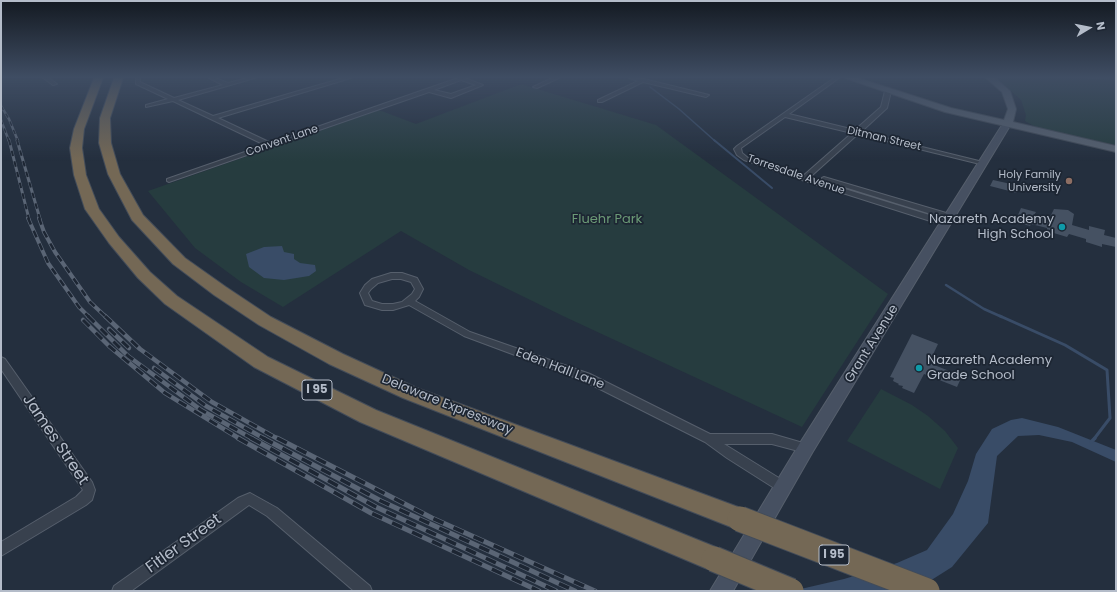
<!DOCTYPE html>
<html>
<head>
<meta charset="utf-8">
<style>
  body { margin:0 }
  #map { position:relative; width:1117px; height:592px; overflow:hidden; background:#242f3e; font-family:Poppins,sans-serif }
  canvas { display:block }
  .frame { position:absolute; inset:0; border:2px solid #b4bcc9; pointer-events:none }
  .north { position:absolute; left:1069px; top:8px; width:40px; height:40px; -webkit-text-stroke:3px #1d2633; paint-order:stroke; rotate:80deg; font-size:11px; font-weight:700; line-height:16px; text-align:center; color:#b4bcc9 }
  .north::after { content:''; display:block; margin:auto; width:14px; height:18px; background:#b4bcc9; clip-path:polygon(50% 0,100% 100%,50% 72%,0 100%) }
</style>
</head>
<body>
<div id="map">
<canvas width="1117" height="592"></canvas>
<div class="frame"></div>
<div class="north">N</div>
</div>
<script>
const ctx = document.querySelector('canvas').getContext('2d');
ctx.lineJoin = 'round';
function paint(path, color) { ctx.fillStyle = color; ctx.fill(path, 'evenodd'); }
const toPath = rows => new Path2D(rows.map(r => 'M' + r).join(''));
function stroke(path, color, width, dash) { ctx.strokeStyle = color; ctx.lineWidth = width; ctx.lineCap = dash ? 'butt' : 'round'; ctx.setLineDash(dash || []); ctx.stroke(path); }
function write(font, color, halo, rows, align = 'center') {
  ctx.font = font + ' Poppins,sans-serif'; ctx.lineWidth = 3.5; ctx.setLineDash([]); ctx.textBaseline = 'middle'; ctx.strokeStyle = halo; ctx.fillStyle = color; for (const [text, x, y, turn = 0] of rows) {
    ctx.save(); ctx.translate(x, y); ctx.rotate((+turn || 0) * Math.PI / 180); ctx.textAlign = isNaN(turn) ? turn : align; if (halo) ctx.strokeText(text, 0, 0); ctx.fillText(text, 0, 0); ctx.restore();
  }
}
paint(toPath([
  [996,78,1116,78,1116,145,1039,129,1025,121,1026,115,1021,100],
  [521,84,656,125,888,294,802,427,563,316,469,270,401,231,283,307,241,282,195,248,148,191,379,110,416,124],
  [881,389,912,405,928,416,945,431,958,448,940,489,847,441]
]), '#263c3f');
paint(toPath([
  [282,246,284,252,294,254,294,259,300,263,315,265,316,271,309,276,284,280,264,278,249,267,246,254,264,247],
  [1022,418,1058,427,1116,450,1116,462,1072,442,1039,435,1018,436,997,456,988,523,952,567,933,579,900,591,792,591,844,579,897,563,927,550,953,514,968,481,976,454,992,429,1011,420]
]), '#394c67');
stroke(toPath([
  [1088,78,1116,79],
  [650,87,679,109,715,141]
]), '#394c67', 1.5);
stroke(toPath([
  [714,140,772,188]
]), '#394c67', 2);
stroke(toPath([
  [946,285,984,309,1002,317]
]), '#394c67', 2.5);
stroke(toPath([
  [1000,316,1065,345,1107,370,1110,418,1094,439]
]), '#394c67', 3);
stroke(toPath([
  [1091,442,1095,438]
]), '#394c67', 3.5);
paint(toPath([
  [993,180,1020,186,1017,193,990,186],
  [1021,208,1036,212,1034,215,1049,219,1054,209,1068,210,1074,214,1072,225,1089,230,1089,226,1105,230,1104,235,1116,238,1116,247,1102,244,1102,247,1086,242,1086,239,1069,234,1067,237,1047,231,1047,228,1031,224,1030,226,1015,222],
  [912,334,938,344,929,363,962,376,957,387,924,374,914,393,902,388,903,386,898,385,899,384,893,381,894,378,890,377]
]), '#455162');
const street = toPath([
  [43,78,49,78,57,84,53,85,43,78],
  [136,78,140,78,140,82,174,98,223,85,209,78,216,78,228,83,247,78,255,78,178,100,213,116,343,78,351,78,218,118,271,143,458,78,465,78,483,85,451,98,429,92,169,182,167,181,167,179,265,145,173,101,146,107,146,105,168,99,136,84,136,78],
  [461,80,476,85,451,94,434,90,461,80],
  [552,78,559,78,537,88,533,87,552,78],
  [629,78,644,79,709,95,706,97,643,82,602,102,598,102,598,100,638,81,629,78],
  [834,78,839,78,789,114,855,130,881,107,885,91,888,89,891,91,887,108,861,132,987,163,984,165,858,134,809,178,949,221,949,225,943,225,802,180,744,160,737,155,734,149,737,146,834,78],
  [785,117,852,133,803,176,748,158,742,153,741,148,785,117],
  [824,177,953,215,954,217,953,219,947,219,822,180,822,178,824,177],
  [391,273,402,273,417,278,423,289,419,297,415,301,470,332,590,374,710,434,772,434,810,445,812,448,810,451,806,453,772,444,724,444,787,483,789,487,787,491,783,492,779,491,727,458,705,442,582,380,464,336,409,305,393,310,382,310,365,305,360,293,365,285,372,279,391,273],
  [392,279,401,279,411,282,415,289,412,294,402,302,393,304,382,304,372,301,368,293,371,289,378,283,392,279],
  [1,357,5,359,92,482,95,490,92,500,86,505,1,556,1,542,76,497,83,490,1,369,1,357],
  [250,493,277,508,370,586,372,591,354,591,267,516,249,505,131,591,112,591,114,586,238,498,250,493]
]);
const secondary = toPath([
  [1004,122,1010,122,1011,124,812,453,733,591,710,591,800,443,1004,122]
]);
const primary = toPath([
  [845,78,858,78,951,108,1004,120,1008,109,1002,92,986,78,995,78,1010,91,1016,109,1013,122,1116,146,1116,152,945,112,845,78]
]);
const highway = toPath([
  [94,78,103,78,84,129,82,148,86,175,99,209,119,237,150,272,177,296,268,357,376,410,723,550,727,559,723,568,714,571,705,568,360,422,254,367,165,304,138,278,109,243,85,209,74,175,70,148,74,129,94,78],
  [114,78,123,78,110,118,111,143,120,174,143,215,185,258,226,287,271,317,343,354,417,388,749,511,753,519,749,527,740,530,731,527,403,398,329,364,259,325,214,295,173,264,132,220,108,174,99,143,100,118,114,78]
]);
stroke(street, '#565f6c', 2);
stroke(secondary, '#565f6c', 2);
stroke(primary, '#414a57', 2);
stroke(highway, '#434c59', 2);
paint(street, '#38414e');
paint(secondary, '#465061');
paint(primary, '#56606e');
paint(highway, '#746855');
const railFar4 = toPath([
  [1,106,9,119,18,141],
  [1,120,9,141]
]);
const railFar3 = toPath([
  [9,140,29,219],
  [17,140,40,219]
]);
const railFar2 = toPath([
  [28,218,48,263,79,307,89,317],
  [39,218,44,232,55,252,90,302,106,317]
]);
const railFar1 = toPath([
  [88,316,128,356,201,410,253,439],
  [105,316,140,349,212,402,278,439],
  [83,320,109,346,165,393,240,439],
  [109,329,129,348],
  [154,368,206,406,265,439]
]);
const rail = toPath([
  [238,438,371,513,539,591],
  [251,438,376,507,556,591],
  [263,438,381,501,575,591],
  [277,438,432,518,595,591]
]);
stroke(railFar4, '#5a6575', 2.5);
stroke(railFar3, '#5a6575', 3);
stroke(railFar2, '#5a6575', 4);
stroke(railFar1, '#5a6575', 4.5);
stroke(rail, '#5a6575', 5);
stroke(railFar4, '#1d2633', 1.5, [4.5]);
stroke(railFar3, '#1d2633', 2, [5.5]);
stroke(railFar2, '#1d2633', 2.5, [7]);
stroke(railFar1, '#1d2633', 3, [9]);
stroke(rail, '#1d2633', 3.5, [11]);
const highwayBridge = toPath([
  [740,519,927,591],
  [714,559,791,591]
]);
stroke(highwayBridge, '#434c59', 27, []);
stroke(highwayBridge, '#746855', 25);
const sky = ctx.createLinearGradient(0, 0, 0, 161);
sky.addColorStop(0, '#141a22');
sky.addColorStop(0.48, '#3f4d63');
sky.addColorStop(1, '#3f4d6300');
ctx.fillStyle = sky;
ctx.fillRect(0, 0, 1117, 161);
for (const [x, y, r, color] of [
  [1069,181,4,"#8d6e63"],
  [1062,227,4,"#0f9aa8"],
  [919,368,4,"#0f9aa8"]
]) { const dot = new Path2D(); dot.arc(x, y, r, 0, 2 * Math.PI); ctx.fillStyle = color; ctx.fill(dot); stroke(dot, '#1d2633', 1.5); }
write('11px', '#b4bcc9', '#1d2633', [
  ["Ditman Street",884,139,13],
  ["Convent Lane",282,141,-19],
  ["Torresdale Avenue",796,175,19]
]);
write('11px', '#b4bcc9', '#1d2633', [
  ["Holy Family",1061,175],
  ["University",1061,188]
], 'right');
for (const [x, y, w] of [
  [317,390,30],
  [834,555,30]
]) { const box = new Path2D(); box.roundRect(x - w / 2, y - 10, w, 20, 3); ctx.fillStyle = '#1d2633'; ctx.fill(box); stroke(box, '#b4bcc9', 1); }
write('bold 12px', '#b4bcc9', null, [
  ["I 95",317,390],
  ["I 95",834,555]
]);
write('13px', '#6b9a76', '#1d2633', [
  ["Fluehr Park",607,220]
]);
write('13px', '#b4bcc9', '#1d2633', [
  ["Nazareth Academy",1054,220],
  ["High School",1054,235],
  ["Nazareth Academy",927,361,"left"],
  ["Grade School",927,376,"left"]
], 'right');
write('13px', '#b4bcc9', '#1d2633', [
  ["Grant Avenue",872,344,-58],
  ["Eden Hall Lane",560,369,21],
  ["Delaware Expressway",447,405,22]
]);
write('16px', '#b4bcc9', '#1d2633', [
  ["James Street",55,440,56],
  ["Fitler Street",184,544,-36]
]);
</script>
</body>
</html>
